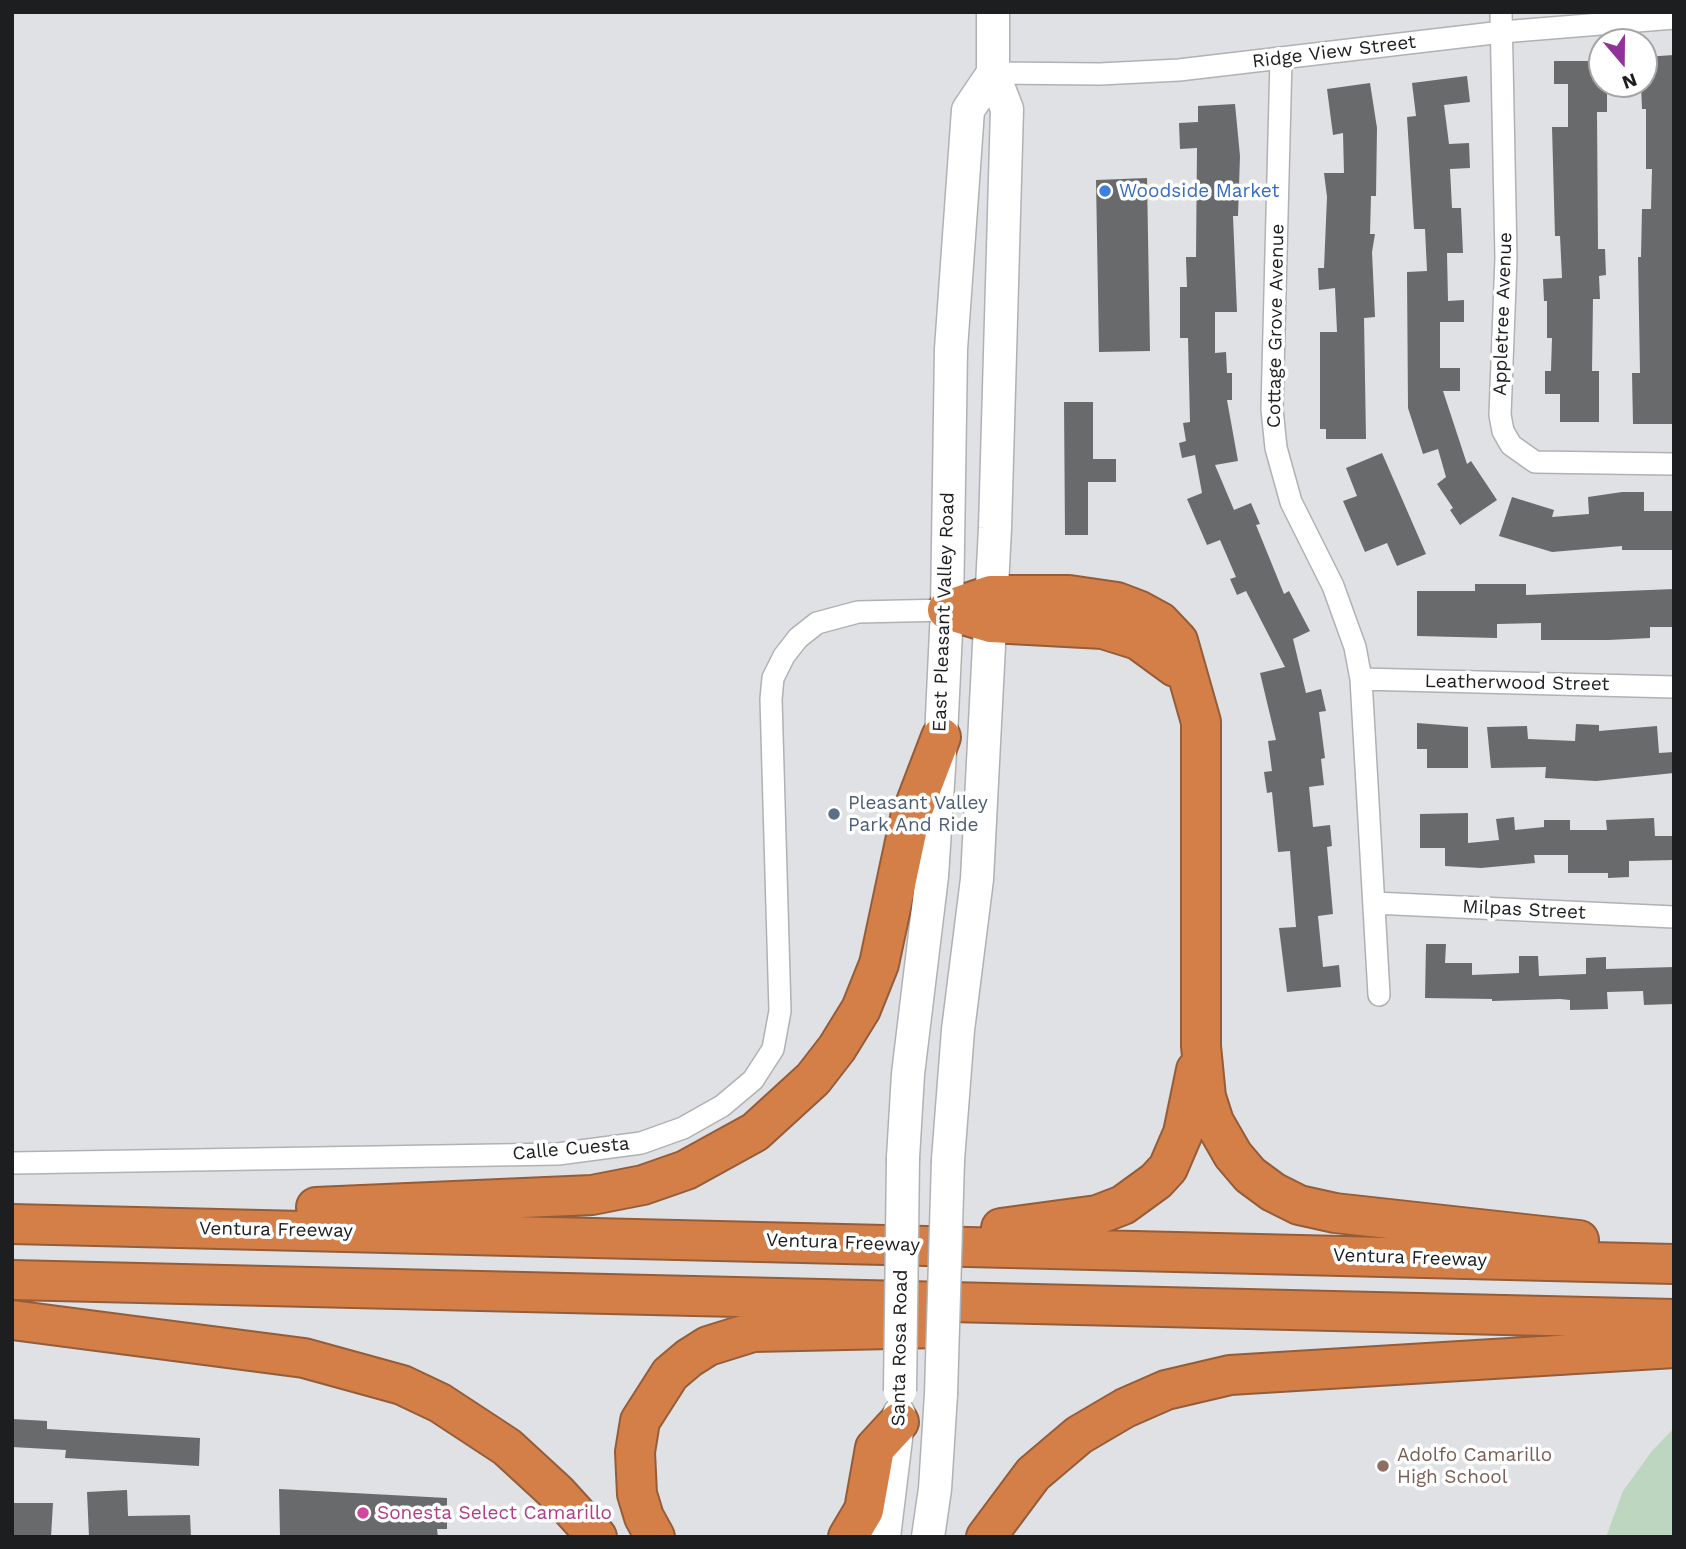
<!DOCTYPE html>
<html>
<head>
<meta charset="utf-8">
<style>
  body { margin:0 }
  #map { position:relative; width:1686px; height:1549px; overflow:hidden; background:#e0e1e4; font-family:"Work Sans",sans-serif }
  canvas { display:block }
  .frame { position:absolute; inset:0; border:14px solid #1d1e1f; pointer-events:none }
  .north { position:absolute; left:1588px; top:28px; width:70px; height:70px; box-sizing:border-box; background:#fff; border:2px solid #a5a5a5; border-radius:50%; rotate:160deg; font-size:19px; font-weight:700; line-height:28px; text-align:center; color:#1d1e1f }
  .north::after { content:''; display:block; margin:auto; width:24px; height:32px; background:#913199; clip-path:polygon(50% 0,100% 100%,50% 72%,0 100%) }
</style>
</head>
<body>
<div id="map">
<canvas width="1686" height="1549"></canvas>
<div class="frame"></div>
<div class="north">N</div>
</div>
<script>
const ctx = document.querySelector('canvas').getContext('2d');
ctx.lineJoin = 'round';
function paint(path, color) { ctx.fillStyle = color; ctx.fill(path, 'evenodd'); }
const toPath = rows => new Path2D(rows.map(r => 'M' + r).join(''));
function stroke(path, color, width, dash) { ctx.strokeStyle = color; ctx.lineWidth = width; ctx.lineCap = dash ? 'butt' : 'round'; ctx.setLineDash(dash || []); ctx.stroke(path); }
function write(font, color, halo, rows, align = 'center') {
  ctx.font = font + ' "Work Sans",sans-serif'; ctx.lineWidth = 7; ctx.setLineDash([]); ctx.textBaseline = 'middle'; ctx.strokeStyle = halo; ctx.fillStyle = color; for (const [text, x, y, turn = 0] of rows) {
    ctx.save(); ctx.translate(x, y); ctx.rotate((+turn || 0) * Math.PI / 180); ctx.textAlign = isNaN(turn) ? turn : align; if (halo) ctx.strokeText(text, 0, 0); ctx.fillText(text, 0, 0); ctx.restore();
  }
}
paint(toPath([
  [1674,1428,1674,1537,1606,1537,1623,1491,1652,1451]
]), '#bcd6bf');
paint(toPath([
  [1674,55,1673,424,1633,424,1632,373,1640,373,1638,257,1641,257,1642,209,1651,209,1652,169,1646,169,1646,109,1642,109,1641,84,1644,84,1644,57],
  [1554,61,1602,61,1602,84,1607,84,1607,112,1597,112,1598,249,1605,249,1606,275,1599,276,1600,299,1593,299,1592,371,1599,371,1599,422,1560,422,1560,394,1545,394,1545,371,1551,371,1552,338,1547,338,1547,301,1544,301,1543,279,1562,278,1560,236,1555,236,1552,127,1568,127,1568,84,1554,84],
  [1467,76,1470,102,1444,105,1449,144,1469,143,1470,168,1450,169,1452,208,1461,208,1463,253,1447,253,1448,301,1464,300,1464,322,1440,322,1440,368,1460,368,1460,391,1443,391,1467,464,1471,461,1497,500,1460,525,1450,510,1453,508,1437,484,1446,477,1438,449,1423,454,1408,408,1407,272,1427,271,1425,229,1414,229,1407,117,1416,116,1412,83],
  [1370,83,1377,128,1376,196,1371,196,1370,234,1375,234,1372,252,1375,317,1364,318,1366,439,1326,439,1326,429,1320,429,1320,332,1337,332,1335,288,1319,290,1318,268,1324,268,1327,197,1324,173,1344,173,1343,133,1333,135,1327,89],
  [1235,104,1240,156,1238,216,1233,216,1237,312,1215,312,1215,353,1226,352,1227,373,1232,373,1232,400,1227,400,1238,461,1215,465,1234,510,1251,503,1260,524,1256,525,1284,594,1289,591,1310,631,1293,639,1306,693,1321,689,1326,711,1319,712,1325,758,1321,759,1324,785,1309,787,1313,827,1330,825,1332,846,1327,847,1333,914,1318,916,1323,967,1339,965,1341,987,1287,992,1279,928,1296,927,1290,851,1278,852,1272,792,1267,793,1264,772,1272,771,1268,741,1276,740,1260,673,1285,667,1246,591,1237,595,1230,579,1236,577,1220,540,1207,545,1187,499,1202,493,1195,455,1182,458,1179,443,1186,441,1183,423,1190,422,1188,338,1180,338,1180,287,1187,287,1186,257,1196,257,1197,148,1180,149,1179,123,1198,122,1198,106],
  [1147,178,1150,351,1099,352,1096,180],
  [1064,402,1093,402,1093,459,1116,459,1116,482,1088,482,1088,535,1065,535],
  [1382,453,1426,554,1397,566,1387,543,1365,552,1343,501,1357,496,1346,468],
  [1622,492,1644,492,1644,511,1674,511,1674,550,1622,550,1622,546,1552,552,1499,536,1512,497,1554,510,1552,517,1589,514,1588,497],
  [1475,584,1526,584,1526,595,1674,589,1674,627,1650,627,1650,638,1608,640,1541,640,1541,623,1497,624,1497,638,1417,636,1417,591,1475,591],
  [1417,723,1468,727,1468,768,1427,768,1427,749,1417,749],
  [1576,724,1599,725,1599,731,1657,726,1659,753,1674,752,1674,773,1596,781,1545,778,1546,767,1491,768,1487,727,1527,726,1528,739,1575,741],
  [1468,813,1468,843,1499,840,1496,819,1514,817,1515,830,1544,827,1544,820,1570,820,1570,830,1607,830,1606,820,1654,818,1655,836,1674,836,1674,860,1629,861,1629,877,1608,878,1608,873,1568,873,1568,855,1534,855,1535,863,1481,868,1445,866,1445,848,1420,848,1420,814],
  [1426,944,1446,944,1445,963,1472,963,1472,975,1519,973,1519,956,1538,956,1539,976,1586,974,1586,958,1606,957,1606,969,1674,967,1674,1004,1644,1005,1643,991,1607,992,1608,1009,1570,1010,1570,1000,1560,999,1492,1001,1492,999,1425,998],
  [12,1419,47,1421,47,1429,200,1438,199,1466,65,1458,66,1450,12,1447],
  [279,1489,447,1498,447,1529,437,1529,438,1537,280,1537],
  [127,1490,128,1516,190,1515,191,1537,89,1537,87,1492],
  [12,1503,53,1503,51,1537,12,1537]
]), '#686a6c');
const street = toPath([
  [1501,12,1506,258,1500,415,1503,431,1511,445,1535,462,1674,464],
  [1281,60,1272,409,1276,448,1291,502,1333,586,1355,647,1361,679,1379,995],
  [993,73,1100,74,1179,70,1502,32,1674,18],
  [1361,679,1674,687],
  [1374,903,1674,917],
  [12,1163,558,1154,641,1143,683,1128,722,1106,753,1080,773,1049,780,1011,771,699,773,678,784,656,798,638,817,623,858,612,947,610]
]);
const secondary = toPath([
  [903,1158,908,1074,932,876,941,737,947,610,951,349,968,110,993,73],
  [948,1160,958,1030,977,879,995,528,1007,109,993,73,993,12],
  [884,1537,899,1414],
  [928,1537,935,1489,941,1394]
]);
const highway = toPath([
  [947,610,991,595,1069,595,1117,602,1138,610,1160,622,1178,641,1201,722,1201,1046,1206,1097,1214,1122,1233,1155,1250,1175,1273,1192,1299,1205,1335,1213,1579,1240],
  [947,610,991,623,1103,629,1138,640,1175,667],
  [316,1207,592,1195,643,1185,686,1170,755,1132,813,1079,837,1048,861,1009,879,964,910,818,941,737],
  [12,1224,1674,1264],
  [1001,1228,1097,1215,1123,1205,1156,1181,1168,1168,1183,1133,1196,1070],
  [12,1280,1674,1319],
  [12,1320,304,1358,402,1385,440,1403,507,1447,557,1493,597,1537],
  [655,1537,644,1517,637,1494,635,1452,640,1421,670,1374,689,1358,708,1346,753,1332,939,1328],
  [848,1537,864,1510,875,1448,899,1422],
  [986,1537,1033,1474,1079,1435,1125,1408,1166,1390,1230,1375,1674,1348]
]);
stroke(street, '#afb1b3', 24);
stroke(secondary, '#afb1b3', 35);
stroke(highway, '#945d3a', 42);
stroke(street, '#fff', 21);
stroke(secondary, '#fff', 32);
stroke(highway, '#d47f48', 38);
const secondaryBridge = toPath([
  [900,1391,903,1158],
  [941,1394,948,1160]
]);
stroke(secondaryBridge, '#afb1b3', 35, []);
stroke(secondaryBridge, '#fff', 32);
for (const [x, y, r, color] of [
  [1105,191,7,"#3f7fe0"],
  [834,814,7,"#5c6f8a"],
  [1383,1466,7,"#8d6e63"],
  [363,1513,7,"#d1479c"]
]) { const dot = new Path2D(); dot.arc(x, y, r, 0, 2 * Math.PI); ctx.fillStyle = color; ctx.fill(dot); stroke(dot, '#fff', 2.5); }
write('19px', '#1d1e1f', '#fff', [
  ["Ridge View Street",1334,52,-7],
  ["Appletree Avenue",1503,314,-88],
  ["Cottage Grove Avenue",1276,326,-89],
  ["East Pleasant Valley Road",944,612,-88],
  ["Leatherwood Street",1517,683,1],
  ["Milpas Street",1524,910,3],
  ["Calle Cuesta",571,1149,-5],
  ["Ventura Freeway",276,1230,1],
  ["Ventura Freeway",843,1243,2],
  ["Ventura Freeway",1410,1258,2],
  ["Santa Rosa Road",900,1348,-89]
]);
write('19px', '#366cbe', '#fff', [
  ["Woodside Market",1119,191]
], 'left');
write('19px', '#4e5e75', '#fff', [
  ["Pleasant Valley",848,803],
  ["Park And Ride",848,825]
], 'left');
write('19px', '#785e54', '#fff', [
  ["Adolfo Camarillo",1397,1455],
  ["High School",1397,1477]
], 'left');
write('19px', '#b23c85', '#fff', [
  ["Sonesta Select Camarillo",377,1513]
], 'left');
</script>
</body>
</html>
